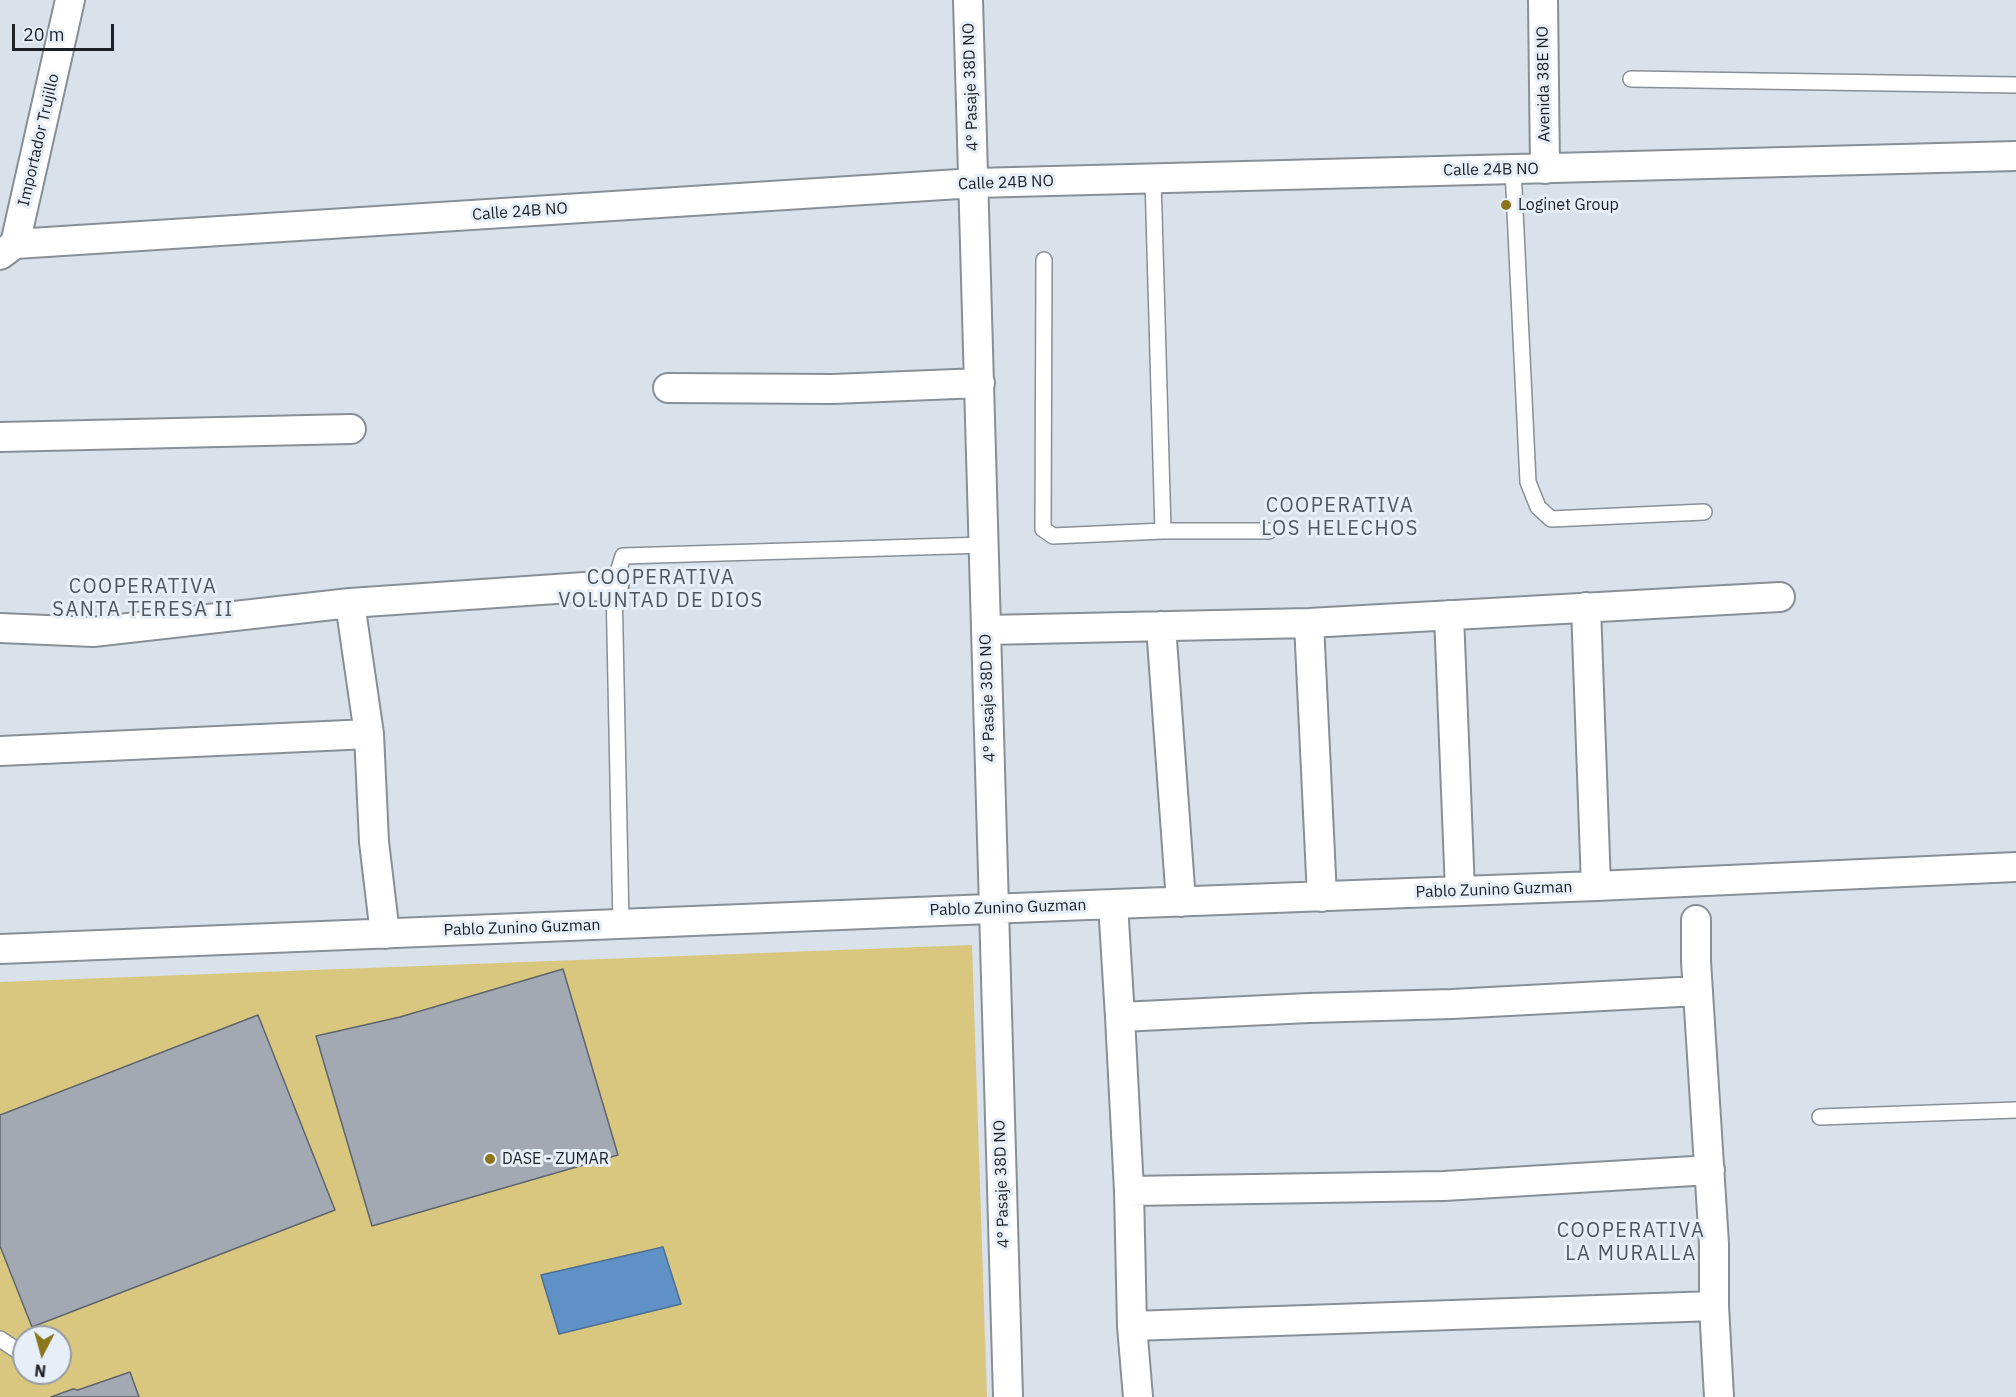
<!DOCTYPE html>
<html>
<head>
<meta charset="utf-8">
<style>
  body { margin:0 }
  #map { position:relative; width:2016px; height:1397px; overflow:hidden; background:#d9e1ea; font-family:"IBM Plex Sans",sans-serif }
  canvas { display:block }
  .north { position:absolute; left:12px; top:1325px; width:60px; height:60px; box-sizing:border-box; background:#e6eef7; border:2px solid #969ca3; border-radius:50%; rotate:186deg; font-size:16px; font-weight:700; line-height:24px; text-align:center; color:#1d2024 }
  .north::after { content:''; display:block; margin:auto; width:21px; height:27px; background:#8b761a; clip-path:polygon(50% 0,100% 100%,50% 72%,0 100%) }
  .scale { position:absolute; left:12px; top:24px; width:102px; height:27px; box-sizing:border-box; border:3px solid #1d2024; border-top:0; padding-left:8px; font-size:18px; line-height:21px; white-space:nowrap; color:#1d2024; -webkit-text-stroke:4px #e6eef7; paint-order:stroke }
</style>
</head>
<body>
<div id="map">
<canvas width="2016" height="1397"></canvas>
<div class="north">N</div>
<div class="scale">20 m</div>
</div>
<script>
const ctx = document.querySelector('canvas').getContext('2d');
ctx.lineJoin = 'round';
function paint(path, color) { ctx.fillStyle = color; ctx.fill(path, 'evenodd'); }
const toPath = rows => new Path2D(rows.map(r => 'M' + r).join(''));
function stroke(path, color, width, dash) { ctx.strokeStyle = color; ctx.lineWidth = width; ctx.lineCap = dash ? 'butt' : 'round'; ctx.setLineDash(dash || []); ctx.stroke(path); }
function write(font, color, halo, rows, align = 'center') {
  ctx.font = font + ' "IBM Plex Sans",sans-serif'; ctx.lineWidth = 6; ctx.setLineDash([]); ctx.textBaseline = 'middle'; ctx.strokeStyle = halo; ctx.fillStyle = color; for (const [text, x, y, turn = 0] of rows) {
    ctx.save(); ctx.translate(x, y); ctx.rotate((+turn || 0) * Math.PI / 180); ctx.textAlign = isNaN(turn) ? turn : align; if (halo) ctx.strokeText(text, 0, 0); ctx.fillText(text, 0, 0); ctx.restore();
  }
}
paint(toPath([
  [972,945,987,1397,0,1397,0,982],
  [24,1337,60,1337,60,1373,24,1373]
]), '#d9c67f');
const water = toPath([
  [663,1247,681,1304,559,1334,541,1275,663,1247]
]);
paint(water, '#5f91c6');
stroke(water, '#4b6f95', 1.5);
const building = toPath([
  [563,969,618,1155,372,1226,316,1036,400,1017,563,969],
  [258,1015,335,1210,32,1327,0,1246,0,1115,258,1015],
  [130,1372,139,1397,51,1397,73,1389,78,1390,130,1372]
]);
paint(building, '#a2a9b2');
stroke(building, '#5e656d', 1.5);
const lane = toPath([
  [1631,79,2016,85],
  [1513,169,1528,482,1538,507,1551,519,1704,512],
  [1153,178,1163,531],
  [1044,260,1043,529,1053,536,1163,531,1269,531],
  [621,924,614,585,623,556,985,545],
  [1820,1117,2016,1110],
  [0,1339,18,1351]
]);
const street = toPath([
  [968,0,1008,1397],
  [1543,0,1545,169],
  [15,244,70,0],
  [0,255,15,244,975,183,2016,156],
  [668,388,833,389,980,383],
  [0,437,351,429],
  [350,603,369,734,374,842,385,934],
  [1586,607,1596,886],
  [1449,615,1460,891],
  [1309,623,1322,897],
  [1161,626,1181,902],
  [0,628,93,632,350,603,614,585],
  [986,630,1309,623,1780,597],
  [0,751,369,734],
  [1113,904,1120,1017],
  [1696,920,1696,961,1714,1244,1714,1306,1719,1397],
  [0,949,1113,904,1596,886,2016,867],
  [1129,1191,1444,1186,1710,1170],
  [1132,1326,1714,1306],
  [1138,1397,1132,1326,1129,1191,1120,1017,1309,1008,1452,1004,1698,991]
]);
stroke(lane, '#878f97', 18);
stroke(street, '#878f97', 32);
stroke(lane, '#fff', 15);
stroke(street, '#fff', 28);
for (const [x, y, r, color] of [
  [1506,205,6,"#8b761a"],
  [490,1159,6,"#8b761a"]
]) { const dot = new Path2D(); dot.arc(x, y, r, 0, 2 * Math.PI); ctx.fillStyle = color; ctx.fill(dot); stroke(dot, '#e6eef7', 2); }
write('16px', '#1d2024', '#e6eef7', [
  ["Avenida 38E NO",1544,84,-91],
  ["4° Pasaje 38D NO",971,87,-92],
  ["Importador Trujillo",39,140,-77],
  ["Calle 24B NO",1491,170,-1],
  ["Calle 24B NO",1006,183,-2],
  ["Calle 24B NO",520,212,-4],
  ["4° Pasaje 38D NO",988,698,-92],
  ["Pablo Zunino Guzman",1494,890,-2],
  ["Pablo Zunino Guzman",1008,908,-2],
  ["Pablo Zunino Guzman",522,928,-2],
  ["4° Pasaje 38D NO",1002,1184,-92]
]);
write('16px', '#1d2024', '#e6eef7', [
  ["Loginet Group",1518,205],
  ["DASE - ZUMAR",502,1159]
], 'left');
ctx.letterSpacing = '1.5px';
write('20px', '#50575e', '#e6eef7', [
  ["COOPERATIVA",1340,506],
  ["LOS HELECHOS",1340,529],
  ["COOPERATIVA",661,578],
  ["VOLUNTAD DE DIOS",661,601],
  ["COOPERATIVA",143,587],
  ["SANTA TERESA II",143,610],
  ["COOPERATIVA",1631,1231],
  ["LA MURALLA",1631,1254]
]);
ctx.letterSpacing = '0px';
</script>
</body>
</html>
